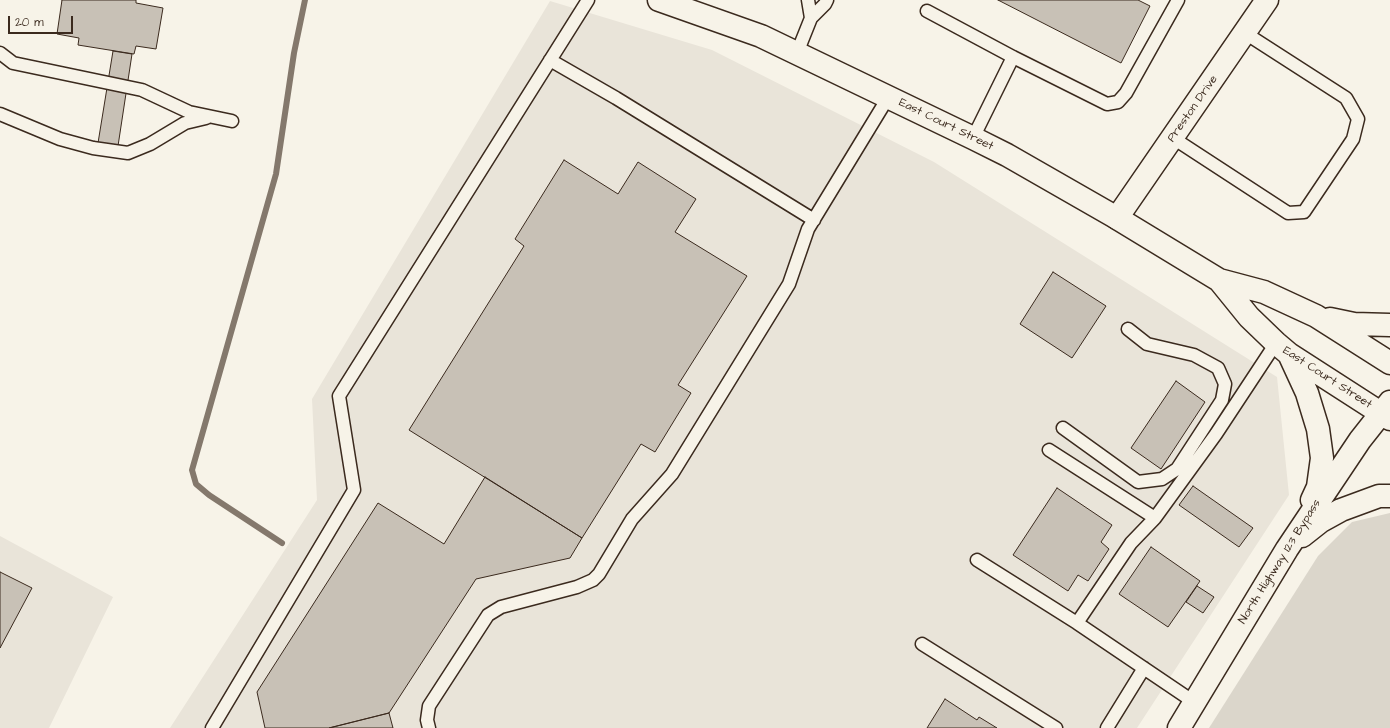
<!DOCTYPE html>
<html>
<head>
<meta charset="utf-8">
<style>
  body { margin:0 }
  #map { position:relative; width:1390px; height:728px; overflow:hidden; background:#f7f3e8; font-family:"Architects Daughter",sans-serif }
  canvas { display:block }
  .scale { position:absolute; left:8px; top:16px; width:65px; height:18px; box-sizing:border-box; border:2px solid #3b2a1e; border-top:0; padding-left:5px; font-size:12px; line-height:14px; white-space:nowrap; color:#3b2a1e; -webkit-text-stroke:3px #f7f3e8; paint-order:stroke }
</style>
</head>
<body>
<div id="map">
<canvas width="1390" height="728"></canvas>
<div class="scale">20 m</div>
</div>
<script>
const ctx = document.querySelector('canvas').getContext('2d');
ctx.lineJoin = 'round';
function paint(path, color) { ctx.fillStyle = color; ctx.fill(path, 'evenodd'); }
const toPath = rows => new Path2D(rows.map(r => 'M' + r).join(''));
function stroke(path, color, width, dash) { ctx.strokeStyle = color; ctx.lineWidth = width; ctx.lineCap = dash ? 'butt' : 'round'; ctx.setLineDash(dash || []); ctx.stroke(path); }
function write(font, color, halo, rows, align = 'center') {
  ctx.font = font + ' "Architects Daughter",sans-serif'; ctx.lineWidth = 3.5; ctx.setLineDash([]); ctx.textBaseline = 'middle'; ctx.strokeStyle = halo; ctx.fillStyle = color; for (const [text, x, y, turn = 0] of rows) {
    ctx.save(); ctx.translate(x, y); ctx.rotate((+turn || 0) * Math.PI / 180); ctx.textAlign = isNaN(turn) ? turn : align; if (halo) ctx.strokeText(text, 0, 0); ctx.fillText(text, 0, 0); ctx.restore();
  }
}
paint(toPath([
  [550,1,712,50,934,162,1277,377,1289,495,1137,728,170,728,317,500,312,399],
  [0,536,113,597,49,728,0,728]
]), '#e9e4d9');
paint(toPath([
  [1390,513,1390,728,1209,728,1318,556,1352,522]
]), '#dbd6cb');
stroke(toPath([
  [282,543,209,495,196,484,192,470,276,174,294,53,305,0]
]), '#84786c', 6);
const building = toPath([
  [62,0,136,0,136,3,163,8,156,49,136,46,134,54,78,45,79,38,57,34,62,0],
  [998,0,1138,0,1150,6,1121,63,998,0],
  [113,51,132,54,118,146,98,143,113,51],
  [564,160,618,194,638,162,696,199,675,232,747,276,678,385,691,393,655,452,641,444,582,538,409,430,524,246,515,239,564,160],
  [1053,272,1106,306,1072,358,1020,324,1053,272],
  [1176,381,1205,402,1161,469,1131,448,1176,381],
  [485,477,582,538,570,558,476,579,389,713,329,728,265,728,257,692,378,503,444,544,485,477],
  [1193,486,1253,528,1239,547,1179,505,1193,486],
  [1057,488,1112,525,1101,542,1109,549,1088,581,1078,575,1068,591,1013,555,1057,488],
  [1151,547,1200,581,1168,627,1119,594,1151,547],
  [0,572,32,588,0,648,0,572],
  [1197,586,1214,597,1203,613,1186,602,1197,586],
  [945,699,977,720,979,717,997,728,927,728,945,699],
  [389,713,393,728,329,728,389,713]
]);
paint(building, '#c8c1b6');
stroke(building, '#3b2a1e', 1);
const lane = toPath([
  [808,0,811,18],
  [927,11,1013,57,1107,104,1118,102,1126,93,1178,0],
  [0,53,13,63,142,90,189,112,232,121],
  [797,53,811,18,825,4,827,0],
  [550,60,616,98,814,220],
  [0,114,60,139,93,148,128,153,150,144,185,123,206,118],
  [973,138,1013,57],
  [1173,138,1288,213,1304,212,1353,139,1358,119,1346,98,1245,33],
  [1063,428,1138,482,1162,479,1177,469,1222,400,1225,384,1218,368,1194,355,1147,344,1128,329],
  [1049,450,1155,518],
  [977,560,1077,623,1194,702],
  [1077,623,1131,543,1155,518,1216,434,1276,343],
  [922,644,1056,728],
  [212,728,354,490,339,396,588,0],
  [429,728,427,720,429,706,488,615,501,607,577,587,593,580,599,574,632,519,672,474,789,284,808,229,889,96],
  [1107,728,1144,668]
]);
const street = toPath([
  [1117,218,1267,0]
]);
const primary = toPath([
  [659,0,761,36,973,138,1007,155,1117,218,1219,280,1264,292,1316,316,1390,363],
  [1219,280,1249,317,1276,343,1289,354,1390,419],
  [1330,319,1354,324,1390,325],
  [1289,354,1307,393,1318,429,1322,458,1318,487,1312,500],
  [1302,536,1321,521,1341,510,1379,496,1390,496],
  [1179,728,1287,549,1360,440,1390,402]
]);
stroke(lane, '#3b2a1e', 15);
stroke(street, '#3b2a1e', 25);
stroke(primary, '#3b2a1e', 25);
stroke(lane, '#f7f3e8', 12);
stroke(street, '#f7f3e8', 22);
stroke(primary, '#f7f3e8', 22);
write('12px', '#3b2a1e', '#f7f3e8', [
  ["Preston Drive",1193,109,-55],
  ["East Court Street",946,125,26],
  ["East Court Street",1327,378,33],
  ["North Highway 123 Bypass",1280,562,-58]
]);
</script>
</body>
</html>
